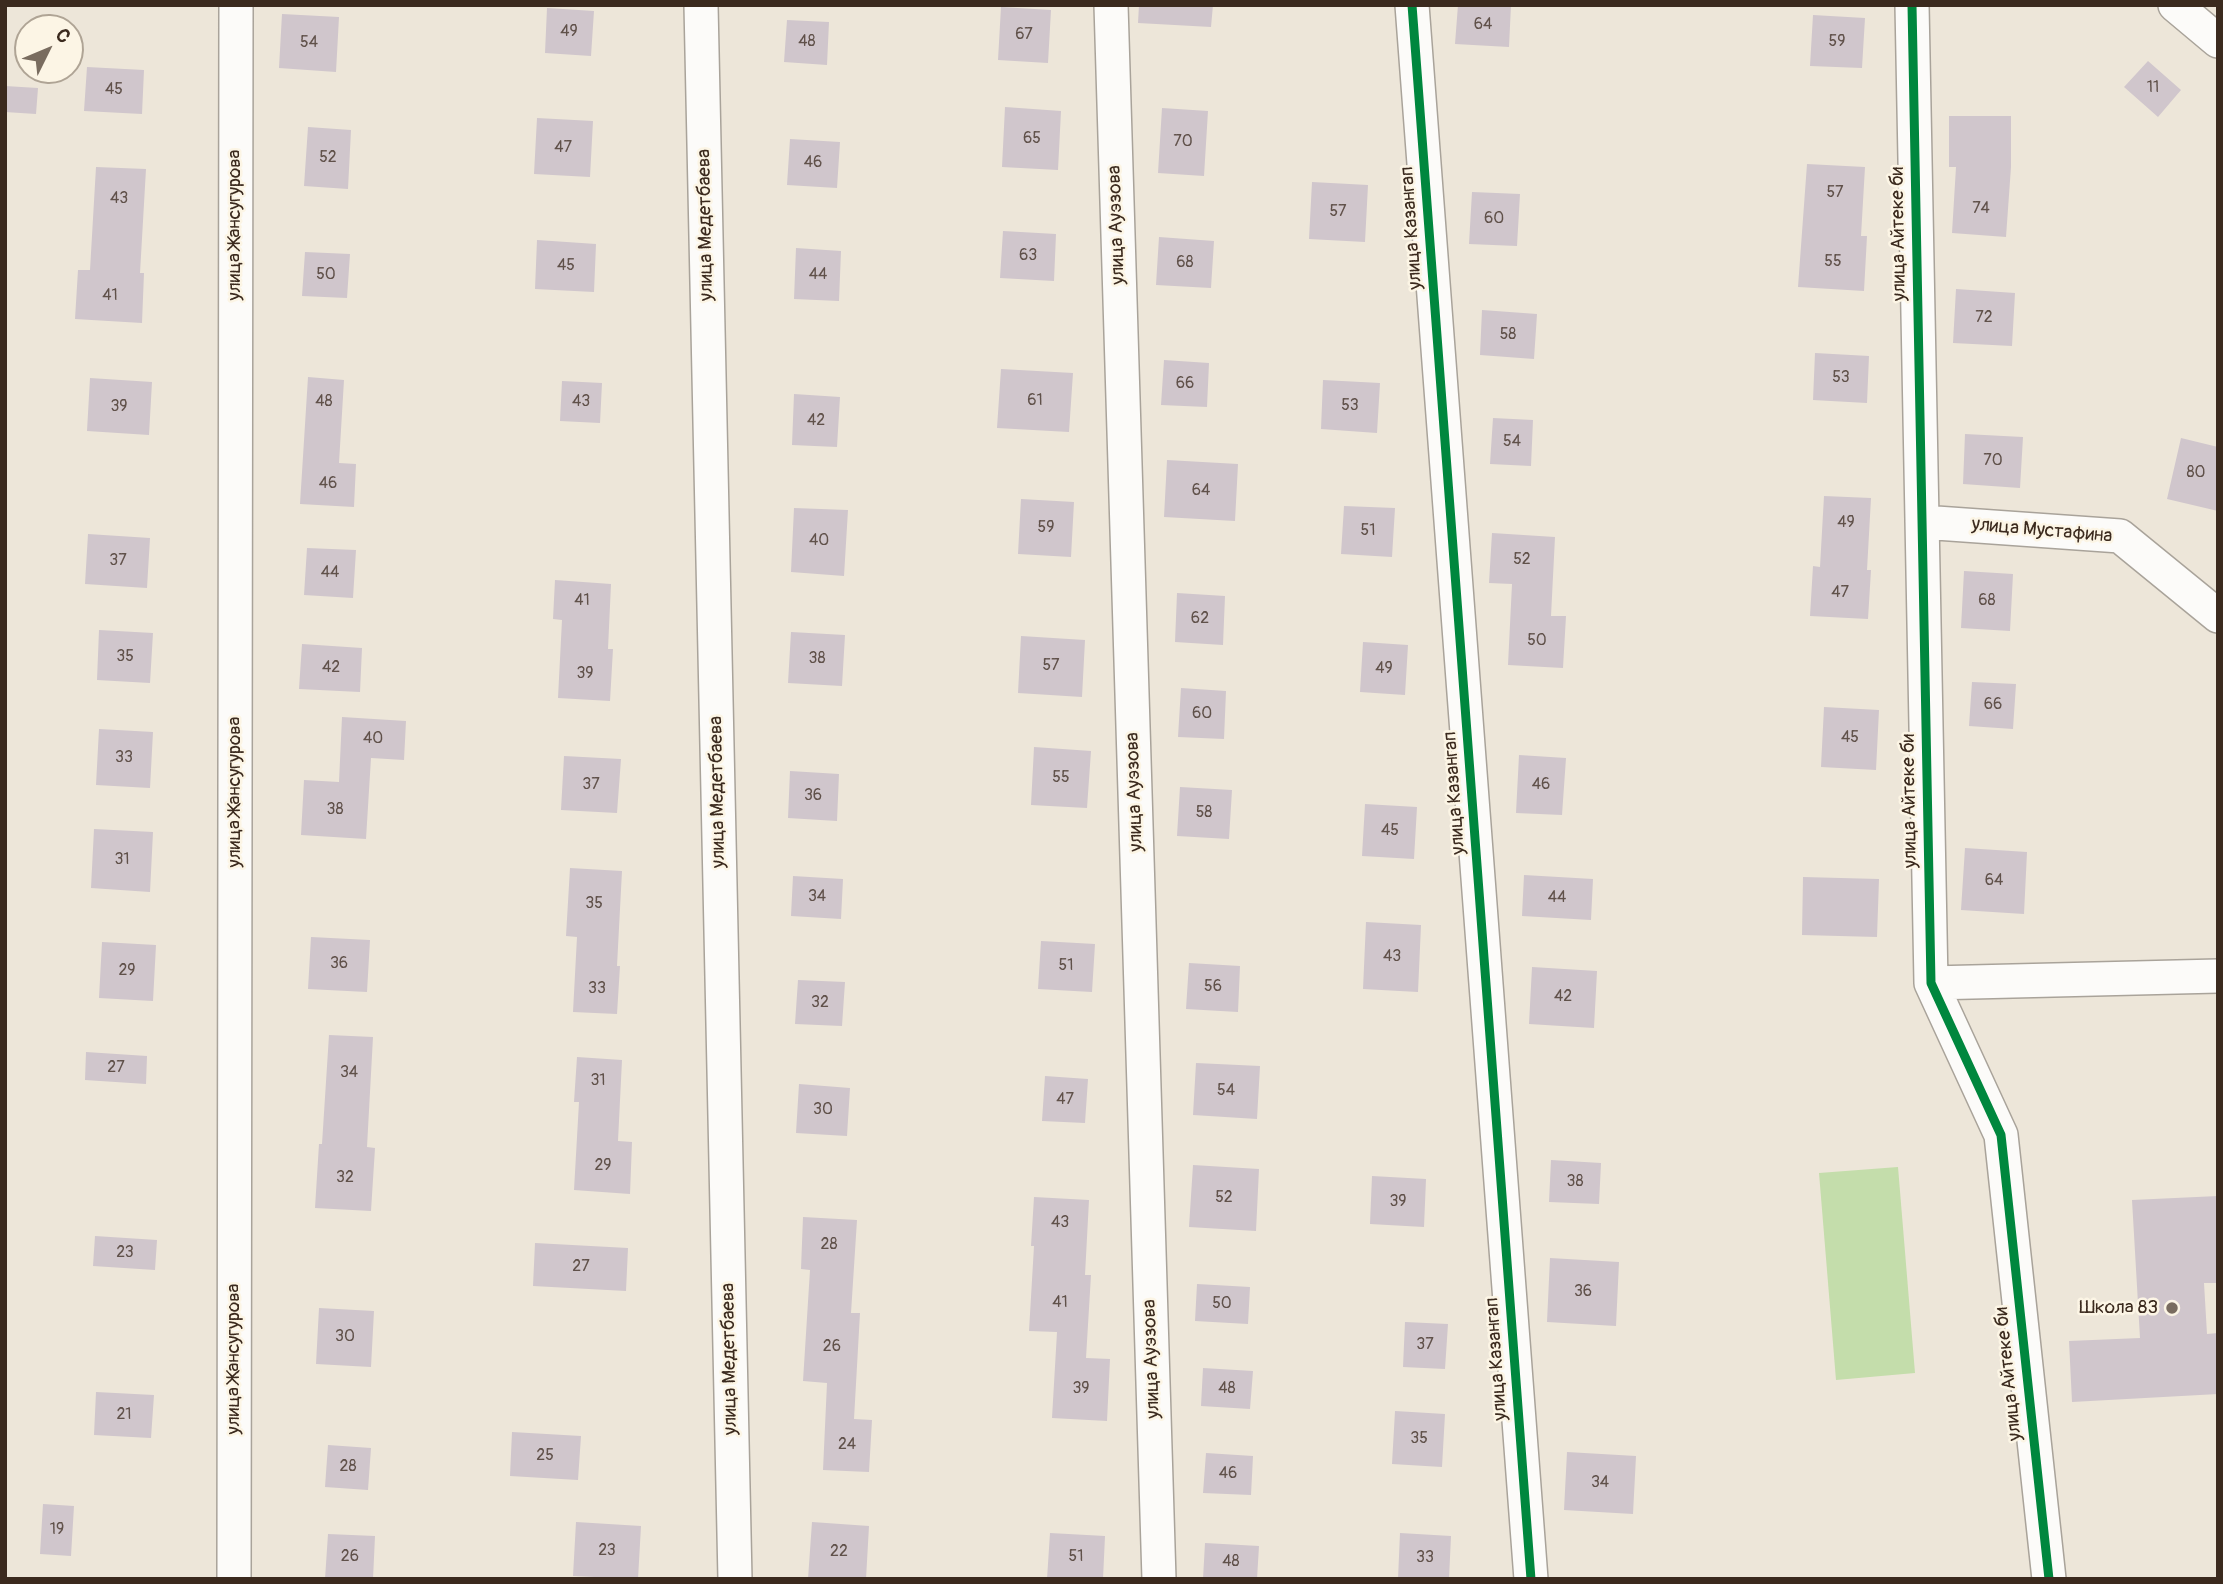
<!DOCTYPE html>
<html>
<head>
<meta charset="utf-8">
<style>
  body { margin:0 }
  #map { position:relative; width:2223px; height:1584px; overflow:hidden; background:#ede6d9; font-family:Pangolin,sans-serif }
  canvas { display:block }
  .frame { position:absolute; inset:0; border:7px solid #3b2a1e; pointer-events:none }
  .north { position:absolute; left:14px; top:14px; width:70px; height:70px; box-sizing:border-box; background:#fcf5e5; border:2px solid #afa495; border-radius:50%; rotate:47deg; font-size:19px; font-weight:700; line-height:28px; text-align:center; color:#3b2a1e }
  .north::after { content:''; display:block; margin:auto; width:24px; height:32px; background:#796c5f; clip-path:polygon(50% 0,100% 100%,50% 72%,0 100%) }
</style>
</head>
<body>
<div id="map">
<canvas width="2223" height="1584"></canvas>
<div class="frame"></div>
<div class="north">С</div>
</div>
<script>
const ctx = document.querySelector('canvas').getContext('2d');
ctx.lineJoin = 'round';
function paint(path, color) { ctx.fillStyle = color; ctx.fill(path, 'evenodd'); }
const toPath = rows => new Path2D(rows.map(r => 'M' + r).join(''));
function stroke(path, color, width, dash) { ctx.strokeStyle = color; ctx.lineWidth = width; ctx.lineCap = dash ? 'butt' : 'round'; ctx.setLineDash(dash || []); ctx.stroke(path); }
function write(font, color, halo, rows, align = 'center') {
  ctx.font = font + ' Pangolin,sans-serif'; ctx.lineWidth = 5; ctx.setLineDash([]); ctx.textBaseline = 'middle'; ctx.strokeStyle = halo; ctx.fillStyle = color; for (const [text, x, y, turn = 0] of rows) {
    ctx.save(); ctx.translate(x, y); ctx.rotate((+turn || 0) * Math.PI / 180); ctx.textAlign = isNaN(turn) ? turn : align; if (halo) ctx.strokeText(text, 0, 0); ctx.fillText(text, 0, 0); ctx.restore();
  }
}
paint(toPath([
  [1898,1167,1915,1373,1836,1380,1819,1173]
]), '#c4ddab');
paint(toPath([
  [1139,5,1213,5,1211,27,1138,23],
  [1458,5,1511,5,1509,47,1455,44],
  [1001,7,1051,10,1048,63,998,60],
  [547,8,594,11,591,56,545,53],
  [282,14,339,17,336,72,279,68],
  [1813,15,1865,18,1862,68,1810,66],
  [787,20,829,22,827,65,784,62],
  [2148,61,2181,90,2158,117,2124,87],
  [87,67,144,70,142,114,84,111],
  [5,86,38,88,36,114,5,112],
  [1005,107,1061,111,1058,170,1002,167],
  [1162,108,1208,111,1204,176,1158,173],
  [1949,116,2011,116,2011,167,2006,237,1952,233,1956,167,1949,167],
  [537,118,593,121,590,177,534,174],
  [308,127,351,130,348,189,304,186],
  [790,139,840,142,837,188,787,185],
  [1807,164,1865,167,1861,236,1867,236,1864,291,1798,287],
  [96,167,146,169,140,273,144,273,142,323,75,319,78,270,90,270],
  [1312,182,1368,185,1365,242,1309,239],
  [1472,192,1520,194,1517,246,1469,244],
  [1003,231,1056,234,1054,281,1000,278],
  [1159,237,1214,241,1211,288,1156,285],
  [537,240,596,244,594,292,535,289],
  [796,248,841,251,839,301,794,299],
  [305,252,350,254,347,298,302,296],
  [1956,289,2015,293,2012,346,1953,343],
  [1482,310,1537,314,1534,359,1480,355],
  [1815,353,1869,356,1867,403,1813,400],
  [1164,360,1209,363,1207,407,1161,405],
  [1001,369,1073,373,1069,432,997,428],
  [308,377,344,380,339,463,356,464,354,507,300,504],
  [90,378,152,382,149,435,87,431],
  [1323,380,1380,383,1377,433,1321,429],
  [562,381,602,383,600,423,560,421],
  [794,394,840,397,837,447,792,445],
  [1493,418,1533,420,1531,466,1490,464],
  [1965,434,2023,437,2020,488,1963,484],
  [2181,438,2218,447,2218,511,2167,499],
  [1167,460,1238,464,1235,521,1164,517],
  [1824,496,1871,498,1867,570,1871,570,1868,619,1810,616,1813,566,1820,567],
  [1021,499,1074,502,1071,557,1018,554],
  [1344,506,1395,508,1392,557,1341,554],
  [794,508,848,510,844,576,791,572],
  [1492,533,1555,537,1551,616,1566,616,1563,668,1508,665,1512,584,1489,583],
  [88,534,150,538,147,588,85,584],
  [307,548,356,550,353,598,304,595],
  [1964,571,2013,574,2010,631,1961,628],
  [555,580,611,584,608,649,613,649,610,701,558,698,562,620,553,619],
  [1177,593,1225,596,1223,645,1175,642],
  [99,630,153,633,150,683,97,680],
  [791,632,845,635,842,686,788,683],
  [1021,636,1085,640,1082,697,1018,693],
  [1363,642,1408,645,1405,695,1360,692],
  [302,644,362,648,360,692,299,689],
  [1972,682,2016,684,2013,729,1969,726],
  [1181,688,1226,691,1224,739,1178,737],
  [1824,707,1879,710,1876,770,1821,767],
  [342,717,406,721,404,760,371,758,366,839,301,835,304,780,339,782],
  [99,729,153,732,150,788,96,785],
  [1034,747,1091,751,1087,808,1031,805],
  [1519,755,1566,758,1562,815,1516,813],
  [564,756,621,759,617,813,561,810],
  [790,771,839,774,837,821,788,818],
  [1180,787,1232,790,1229,839,1177,836],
  [1365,804,1417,807,1414,859,1362,856],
  [94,829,153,832,150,892,91,888],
  [1965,848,2027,852,2024,914,1961,910],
  [570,868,622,871,617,966,620,966,617,1014,573,1012,577,937,566,936],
  [1524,875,1593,879,1591,920,1522,916],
  [793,876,843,879,841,919,791,916],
  [1803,877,1879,879,1877,937,1802,935],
  [1366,922,1421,925,1418,992,1363,989],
  [311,937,370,940,367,992,308,989],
  [1041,941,1095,944,1092,992,1038,989],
  [102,942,156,945,153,1001,99,998],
  [1189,963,1240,966,1238,1012,1186,1009],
  [1532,967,1597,971,1594,1028,1529,1024],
  [798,980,845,982,842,1026,795,1024],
  [329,1035,373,1037,367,1147,375,1148,371,1211,315,1208,319,1144,322,1144],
  [86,1052,147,1056,146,1084,85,1080],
  [577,1057,622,1060,618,1141,632,1142,630,1194,574,1190,579,1102,574,1102],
  [1196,1063,1260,1066,1257,1119,1193,1115],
  [1045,1076,1088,1079,1085,1123,1042,1121],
  [799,1084,850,1088,847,1136,796,1133],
  [1551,1160,1601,1163,1599,1204,1549,1202],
  [1193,1165,1259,1169,1256,1231,1189,1227],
  [1372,1176,1426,1179,1424,1227,1370,1224],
  [2218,1196,2218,1283,2204,1283,2207,1334,2218,1333,2218,1394,2072,1402,2069,1341,2140,1338,2132,1200],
  [1034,1197,1089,1200,1085,1275,1091,1275,1086,1358,1110,1359,1107,1421,1052,1418,1057,1332,1029,1331,1034,1246,1031,1246],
  [803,1217,857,1220,851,1313,860,1313,854,1419,872,1420,869,1472,823,1470,827,1383,803,1381,810,1270,801,1269],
  [95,1236,157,1240,155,1270,93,1266],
  [535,1243,628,1248,626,1291,533,1286],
  [1550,1258,1619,1262,1616,1326,1547,1322],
  [1197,1284,1250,1287,1248,1324,1195,1321],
  [319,1308,374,1311,371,1367,316,1364],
  [1405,1322,1448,1324,1445,1369,1403,1367],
  [1203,1368,1253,1371,1250,1409,1201,1406],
  [96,1392,154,1395,151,1438,94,1435],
  [1395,1411,1445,1414,1442,1467,1392,1464],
  [512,1432,581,1436,578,1480,510,1476],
  [328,1445,371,1448,368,1490,325,1487],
  [1567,1452,1636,1456,1633,1514,1564,1510],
  [1206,1453,1253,1456,1251,1495,1203,1493],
  [43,1504,74,1506,71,1556,40,1554],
  [576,1522,641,1526,638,1579,573,1576],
  [812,1522,869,1526,866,1579,808,1579],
  [1050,1533,1105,1536,1103,1579,1047,1579],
  [1400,1533,1451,1536,1449,1579,1398,1579],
  [328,1534,375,1536,373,1579,325,1579],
  [1205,1543,1259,1546,1257,1579,1203,1579]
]), '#d0c6cc');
const minor = toPath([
  [701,5,735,1579],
  [1111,5,1159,1579],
  [1412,5,1531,1579],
  [1912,5,1931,983,2001,1135,2049,1579],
  [2175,5,2218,41],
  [1922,522,2120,536,2218,616],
  [1931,983,2218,976],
  [234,1579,236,5]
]);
stroke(minor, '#a9a39a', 36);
stroke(minor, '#fcfbf9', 33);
stroke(toPath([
  [1412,5,1531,1579],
  [1912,5,1931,983,2001,1135,2049,1579]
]), '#00873e', 9);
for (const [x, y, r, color] of [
  [2172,1308,7,"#796c5f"]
]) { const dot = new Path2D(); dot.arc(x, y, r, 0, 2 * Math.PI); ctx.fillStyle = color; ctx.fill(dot); stroke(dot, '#fcf5e5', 2.5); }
write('16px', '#60514a', null, [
  ["64",1483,25],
  ["49",569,32],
  ["67",1024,35],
  ["48",807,42],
  ["59",1837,42],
  ["54",309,43],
  ["11",2153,88],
  ["45",114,90],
  ["65",1032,139],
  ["70",1183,142],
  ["47",563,148],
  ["52",328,158],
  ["46",813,163],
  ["57",1835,193],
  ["43",119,199],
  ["74",1981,209],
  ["57",1338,212],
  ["60",1494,219],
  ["63",1028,256],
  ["55",1833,262],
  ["68",1185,263],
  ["45",566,266],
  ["50",326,275],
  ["44",818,275],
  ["41",110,296],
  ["72",1984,318],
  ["58",1508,335],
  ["53",1841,378],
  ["66",1185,384],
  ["61",1035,401],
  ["48",324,402],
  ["43",581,402],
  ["53",1350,406],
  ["39",119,407],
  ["42",816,421],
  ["54",1512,442],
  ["70",1993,461],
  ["80",2196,473],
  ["46",328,484],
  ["64",1201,491],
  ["49",1846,523],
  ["59",1046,528],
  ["51",1368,531],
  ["40",819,541],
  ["52",1522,560],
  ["37",118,561],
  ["44",330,573],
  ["47",1840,593],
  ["41",582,601],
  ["68",1987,601],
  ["62",1200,619],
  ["50",1537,641],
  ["35",125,657],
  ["38",817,659],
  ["57",1051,666],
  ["42",331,668],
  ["49",1384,669],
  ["39",585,674],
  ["66",1993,705],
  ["60",1202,714],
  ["45",1850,738],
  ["40",373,739],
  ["33",124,758],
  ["55",1061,778],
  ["37",591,785],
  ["46",1541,785],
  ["36",813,796],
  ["38",335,810],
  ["58",1204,813],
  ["45",1390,831],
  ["31",122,860],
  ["64",1994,881],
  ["34",817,897],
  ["44",1557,898],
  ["35",594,904],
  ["43",1392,957],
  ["36",339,964],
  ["51",1066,966],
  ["29",127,971],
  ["56",1213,987],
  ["33",597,989],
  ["42",1563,997],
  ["32",820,1003],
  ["27",116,1068],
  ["34",349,1073],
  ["31",598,1081],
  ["54",1226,1091],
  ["47",1065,1100],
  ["30",823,1110],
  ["29",603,1166],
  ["32",345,1178],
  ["38",1575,1182],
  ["52",1224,1198],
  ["39",1398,1202],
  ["43",1060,1223],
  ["28",829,1245],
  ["23",125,1253],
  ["27",581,1267],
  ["36",1583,1292],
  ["41",1060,1303],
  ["50",1222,1304],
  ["30",345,1337],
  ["37",1425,1345],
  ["26",832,1347],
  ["39",1081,1389],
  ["48",1227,1389],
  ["21",124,1415],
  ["35",1419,1439],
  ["24",847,1445],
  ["25",545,1456],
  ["28",348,1467],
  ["46",1228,1474],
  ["34",1600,1483],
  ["19",57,1530],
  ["23",607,1551],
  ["22",839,1552],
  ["26",350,1557],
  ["51",1076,1557],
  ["33",1425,1558],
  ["48",1231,1562]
]);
write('19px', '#3b2a1e', '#fcf5e5', [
  ["улица Жансугурова",235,225,-90],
  ["улица Медетбаева",706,225,-91],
  ["улица Ауэзова",1117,225,-92],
  ["улица Казангап",1412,228,-94],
  ["улица Айтеке би",1899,234,-91],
  ["улица Мустафина",2042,531,5],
  ["улица Жансугурова",235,792,-90],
  ["улица Медетбаева",718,792,-91],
  ["улица Ауэзова",1135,792,-92],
  ["улица Казангап",1455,793,-94],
  ["улица Айтеке би",1910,801,-91],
  ["улица Жансугурова",234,1359,-90],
  ["улица Медетбаева",730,1359,-91],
  ["улица Ауэзова",1152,1359,-92],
  ["улица Казангап",1497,1359,-94],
  ["улица Айтеке би",2009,1374,-96]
]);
write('19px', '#3b2a1e', '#fcf5e5', [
  ["Школа 83",2158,1308]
], 'right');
</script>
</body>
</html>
